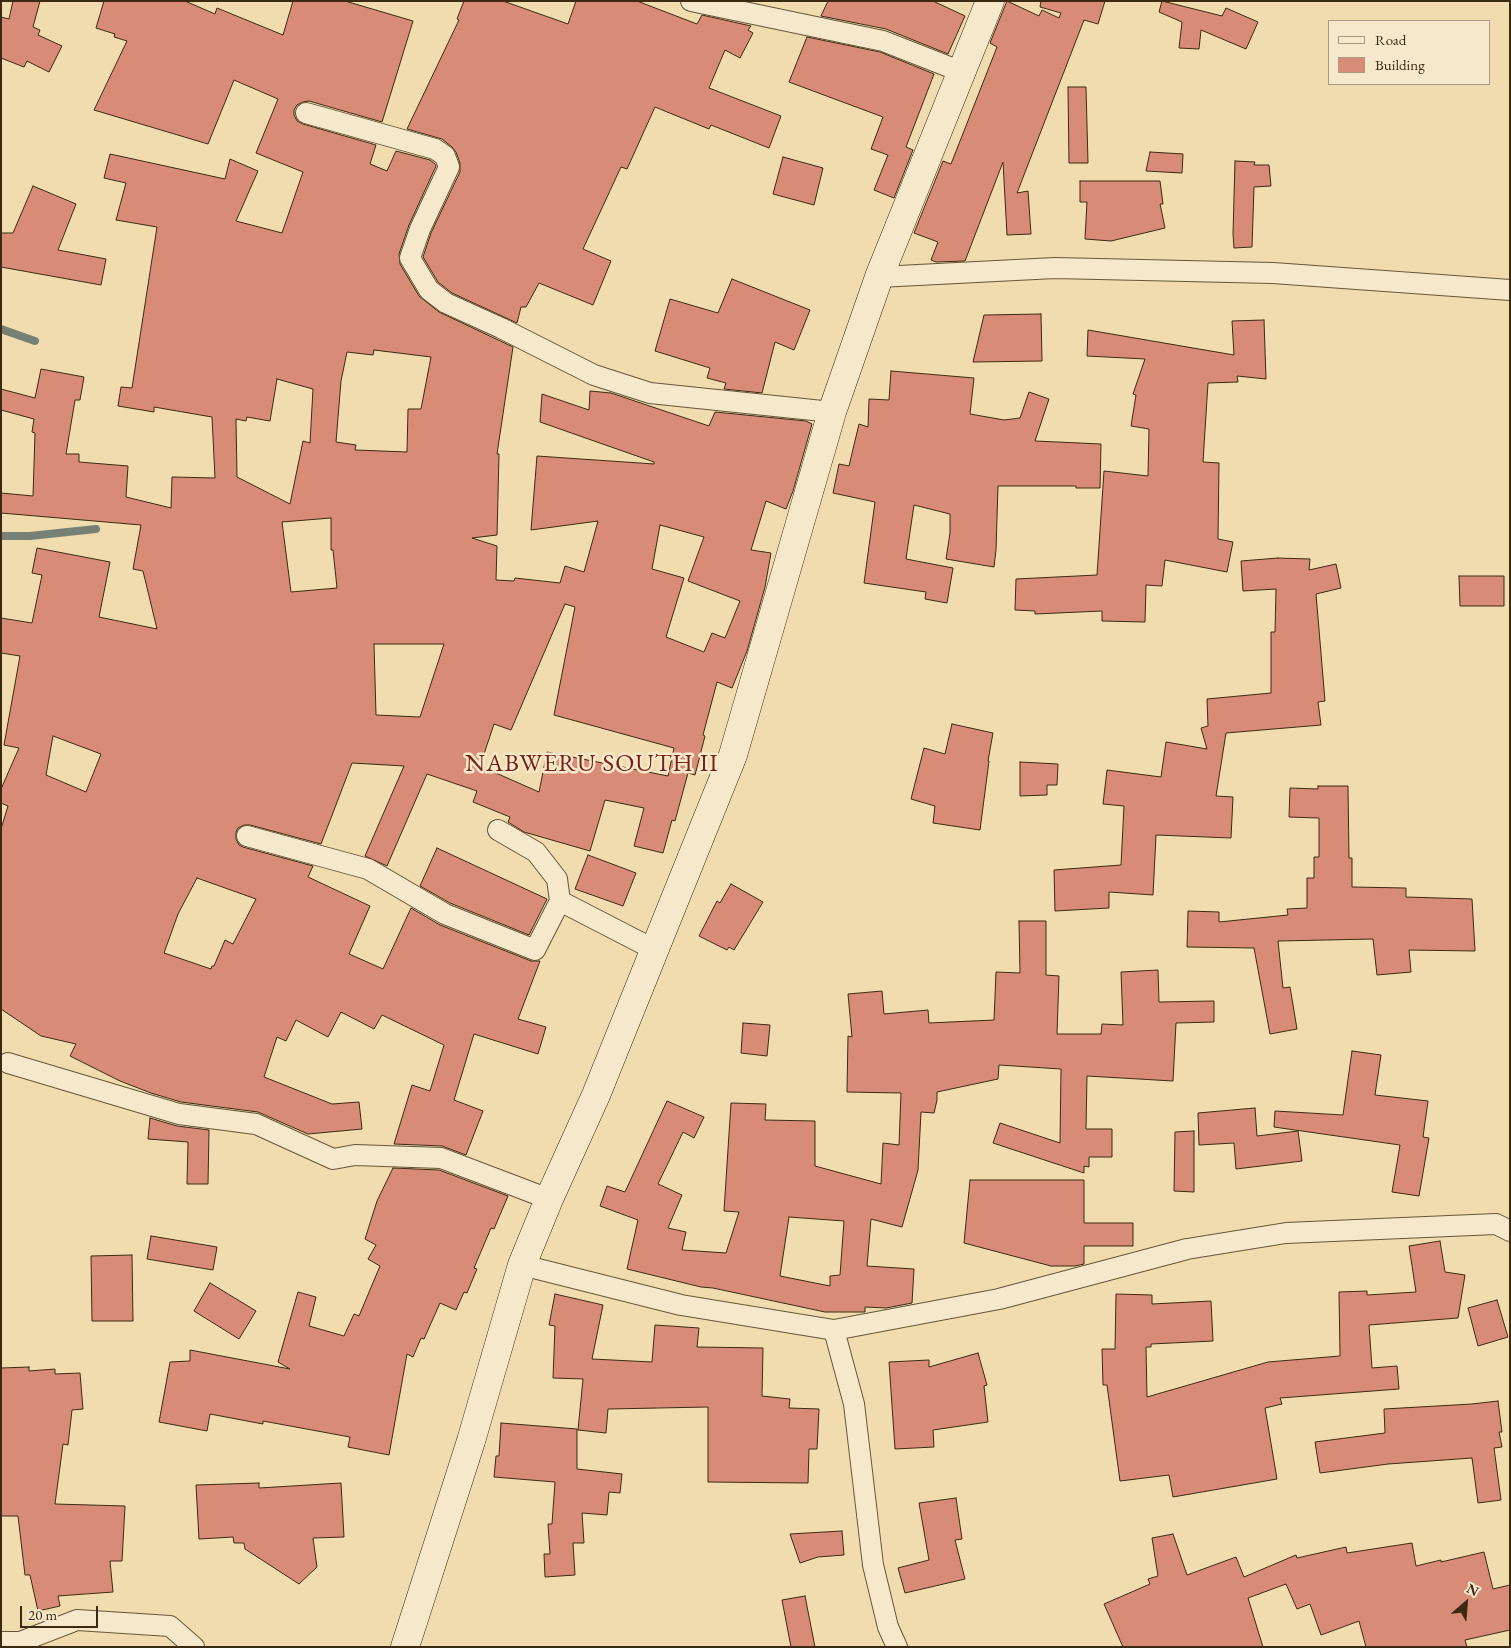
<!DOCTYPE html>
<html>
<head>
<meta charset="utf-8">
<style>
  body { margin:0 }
  #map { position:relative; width:1511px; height:1648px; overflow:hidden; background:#f0dcaf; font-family:"EB Garamond",serif }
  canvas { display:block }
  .frame { position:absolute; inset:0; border:2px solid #3b2a11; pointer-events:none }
  .legend { position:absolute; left:1328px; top:20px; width:162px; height:65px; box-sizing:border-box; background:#f5e8cb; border:1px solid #ab9c81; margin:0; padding:6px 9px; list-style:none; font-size:15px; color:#3b2a11 }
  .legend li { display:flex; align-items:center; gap:10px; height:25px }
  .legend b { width:25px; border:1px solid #ab9c81 }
  .north { position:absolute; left:1441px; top:1578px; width:50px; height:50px; -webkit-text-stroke:4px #f5e8cb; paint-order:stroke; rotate:27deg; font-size:14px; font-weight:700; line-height:20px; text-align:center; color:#3b2a11 }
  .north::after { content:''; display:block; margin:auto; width:18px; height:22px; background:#3b2a11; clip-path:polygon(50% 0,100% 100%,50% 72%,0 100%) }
  .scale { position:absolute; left:20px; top:1606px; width:78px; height:22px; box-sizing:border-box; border:2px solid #3b2a11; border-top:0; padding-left:6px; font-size:15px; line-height:18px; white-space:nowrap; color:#3b2a11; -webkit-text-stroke:4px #f5e8cb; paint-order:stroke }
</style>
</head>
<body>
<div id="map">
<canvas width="1511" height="1648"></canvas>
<div class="frame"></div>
<ul class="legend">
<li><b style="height:6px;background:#f5e8cb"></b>Road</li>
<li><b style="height:14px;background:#d88c77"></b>Building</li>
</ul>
<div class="north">N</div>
<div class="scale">20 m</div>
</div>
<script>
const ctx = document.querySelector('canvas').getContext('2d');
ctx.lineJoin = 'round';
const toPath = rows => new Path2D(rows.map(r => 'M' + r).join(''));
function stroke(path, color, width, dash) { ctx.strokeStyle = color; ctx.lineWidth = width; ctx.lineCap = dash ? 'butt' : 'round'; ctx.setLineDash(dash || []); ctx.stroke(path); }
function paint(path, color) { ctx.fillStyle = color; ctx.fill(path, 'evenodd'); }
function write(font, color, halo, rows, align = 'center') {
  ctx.font = font + ' "EB Garamond",serif'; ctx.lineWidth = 5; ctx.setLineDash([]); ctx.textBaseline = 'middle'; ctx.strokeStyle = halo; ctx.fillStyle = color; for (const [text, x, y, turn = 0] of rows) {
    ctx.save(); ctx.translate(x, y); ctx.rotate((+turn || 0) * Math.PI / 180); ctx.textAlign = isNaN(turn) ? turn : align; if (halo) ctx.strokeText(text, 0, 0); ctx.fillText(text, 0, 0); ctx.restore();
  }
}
stroke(toPath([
  [1,329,35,341],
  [1,536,30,536,96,529]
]), '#768074', 8);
const building = toPath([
  [13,1,40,1,33,27,40,30,38,35,62,46,49,72,27,61,24,67,1,58,1,17,9,19,13,1],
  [104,1,185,1,215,14,217,8,283,35,293,1,345,1,413,21,382,122,309,101,303,102,297,105,294,110,294,115,297,121,303,124,376,145,370,164,387,171,396,151,430,160,435,164,436,166,409,225,399,254,400,264,419,296,439,312,513,347,497,454,499,454,497,535,472,538,497,546,496,580,514,581,515,578,560,583,565,566,584,572,598,521,531,530,537,456,654,464,654,462,540,422,542,394,589,410,590,391,611,393,709,426,715,412,806,421,812,424,793,491,786,509,766,501,751,550,771,553,765,587,747,651,732,688,717,682,703,735,705,736,695,775,688,773,675,821,672,820,663,853,634,846,644,808,605,800,590,851,524,832,508,822,510,817,473,802,477,791,427,774,387,866,365,856,404,766,352,763,321,844,250,825,244,825,238,828,236,832,236,839,239,845,243,847,313,866,308,877,370,906,349,954,383,969,411,908,440,925,531,961,540,961,518,1019,546,1027,538,1054,474,1034,454,1100,483,1111,466,1155,442,1146,394,1144,412,1085,430,1091,444,1045,382,1015,374,1029,341,1012,328,1037,296,1020,286,1041,277,1037,264,1077,332,1104,359,1102,362,1129,308,1134,258,1112,181,1102,151,1093,120,1081,70,1056,76,1044,41,1036,1,1009,1,829,8,806,1,803,1,789,19,748,4,745,20,656,1,653,1,618,32,623,42,575,32,573,37,548,110,562,99,617,157,629,143,571,133,569,141,525,1,513,1,493,33,496,35,433,32,432,34,419,1,410,1,389,35,398,41,369,84,377,80,400,75,400,66,454,79,454,79,462,128,466,126,497,171,508,172,477,215,478,212,417,154,407,154,412,118,406,121,387,132,388,157,227,116,220,126,183,104,178,110,154,225,179,230,159,258,171,236,221,282,233,303,172,256,153,278,99,234,80,208,144,94,110,127,41,114,37,115,34,96,28,104,1],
  [374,350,431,357,421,409,408,409,407,452,355,450,356,445,336,442,341,381,347,352,373,355,374,350],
  [277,379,313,389,310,443,303,441,290,504,237,477,236,419,246,421,247,417,270,421,277,379],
  [331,518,331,550,333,550,337,588,291,592,282,522,331,518],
  [660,525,704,537,688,581,740,601,725,638,712,633,704,652,666,637,684,578,652,569,660,525],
  [565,604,575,607,554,715,674,748,668,776,547,752,539,792,480,766,494,724,511,730,565,604],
  [374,644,444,644,420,717,376,715,374,644],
  [53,736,101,754,86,792,46,775,53,736],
  [197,878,256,899,233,944,225,940,214,966,212,966,211,969,164,953,178,914,197,878],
  [464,1,503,1,568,24,576,1,637,1,697,24,702,15,751,26,748,30,753,33,740,58,725,50,709,88,781,116,769,148,711,125,709,129,655,107,627,169,621,167,583,249,611,261,593,305,539,283,526,307,521,307,517,323,452,293,438,282,423,257,431,233,460,172,460,163,456,152,452,147,442,139,407,129,459,20,457,19,464,1],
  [828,1,933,1,965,16,948,54,886,29,821,16,828,1],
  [1007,1,1039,16,1042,10,1059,18,1061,13,1040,7,1041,1,1105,1,1098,24,1084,20,1017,193,1028,191,1031,234,1007,235,1003,162,965,261,936,262,931,260,938,242,914,233,943,161,951,164,997,47,990,43,1007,1],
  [1162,1,1222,16,1226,8,1258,22,1246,49,1201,30,1199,49,1179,48,1182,22,1159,12,1162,1],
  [807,37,880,52,934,74,906,147,913,150,894,198,874,190,888,155,871,149,883,117,789,82,807,37],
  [1068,87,1086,87,1088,163,1069,163,1068,87],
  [1150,152,1183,154,1182,173,1146,171,1150,152],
  [783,157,823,168,814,205,773,194,783,157],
  [1235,161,1255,162,1254,165,1269,165,1271,186,1254,187,1252,247,1234,248,1233,234,1235,161],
  [1080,181,1160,181,1163,204,1160,204,1165,228,1111,241,1085,239,1087,202,1080,202,1080,181],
  [33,186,76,204,58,250,106,259,101,285,1,267,1,233,13,233,33,186],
  [732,279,810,310,794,350,775,342,762,393,724,389,726,383,707,378,710,368,655,351,670,299,718,313,732,279],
  [1041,314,1042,361,973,362,984,315,1041,314],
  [1264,320,1266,379,1237,376,1238,382,1208,383,1203,462,1219,463,1218,539,1233,542,1227,572,1165,560,1162,586,1146,585,1145,622,1102,621,1102,611,1035,614,1035,611,1015,610,1016,579,1097,575,1104,471,1148,476,1149,429,1131,426,1136,395,1133,394,1145,359,1087,356,1088,330,1234,355,1232,321,1264,320],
  [891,371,974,378,970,414,1004,420,1020,418,1029,392,1049,399,1035,441,1101,444,1100,488,1076,488,1076,486,998,486,996,550,994,567,946,559,950,533,950,514,914,505,906,559,953,568,947,603,925,599,926,592,864,583,875,502,833,493,839,464,849,466,859,424,868,427,869,399,889,400,891,371],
  [1278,558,1310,559,1309,570,1336,564,1341,588,1316,594,1325,701,1318,702,1321,725,1226,733,1216,796,1233,797,1231,838,1156,835,1153,895,1109,892,1109,908,1055,911,1054,870,1121,865,1124,806,1103,804,1107,770,1161,777,1166,742,1207,749,1201,728,1208,726,1207,699,1271,693,1271,632,1275,632,1276,589,1243,591,1241,561,1278,558],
  [1459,576,1504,576,1504,606,1460,606,1459,576],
  [952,724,993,733,988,761,989,761,980,830,933,823,935,806,911,799,924,748,945,754,952,724],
  [1020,762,1058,764,1057,785,1047,785,1047,795,1020,796,1020,762],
  [1318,786,1348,786,1349,858,1352,858,1352,887,1406,888,1406,897,1472,899,1475,951,1409,950,1411,972,1377,975,1373,939,1278,941,1283,988,1290,987,1297,1029,1270,1034,1254,948,1187,947,1188,911,1219,912,1219,922,1288,915,1287,909,1307,908,1307,878,1314,878,1314,857,1319,857,1319,818,1289,817,1290,788,1318,789,1318,786],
  [437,848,547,899,529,935,450,903,420,886,437,848],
  [588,855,636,873,623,906,575,889,588,855],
  [731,884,763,902,734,950,729,947,727,950,699,936,717,901,720,903,731,884],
  [1019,921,1046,921,1046,975,1059,976,1057,1034,1101,1034,1102,1024,1123,1025,1121,972,1158,970,1159,1002,1214,1001,1214,1022,1176,1023,1173,1081,1087,1076,1086,1129,1112,1129,1112,1157,1089,1157,1089,1167,1084,1166,1084,1173,993,1143,1000,1123,1060,1143,1061,1069,999,1065,998,1079,937,1092,937,1100,934,1113,921,1112,918,1170,902,1227,871,1219,867,1266,914,1269,912,1303,886,1308,865,1307,865,1312,825,1312,713,1288,701,1287,627,1269,638,1220,600,1206,607,1186,625,1192,667,1101,704,1117,694,1138,683,1132,658,1184,682,1195,668,1228,686,1232,682,1250,726,1253,739,1212,724,1211,731,1103,766,1104,765,1120,815,1121,815,1166,881,1184,883,1143,899,1145,901,1093,847,1092,848,1036,852,1037,848,994,882,991,884,1014,928,1010,929,1023,994,1020,996,972,1020,973,1019,921],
  [789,1217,844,1221,840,1275,830,1276,830,1286,780,1276,789,1217],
  [743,1023,770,1025,767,1056,741,1053,743,1023],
  [1352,1051,1381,1055,1375,1095,1428,1101,1423,1137,1429,1138,1419,1196,1392,1192,1400,1145,1274,1127,1275,1111,1343,1115,1352,1051],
  [1255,1108,1257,1136,1298,1131,1302,1161,1236,1169,1234,1143,1199,1145,1198,1113,1255,1108],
  [150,1118,177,1126,209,1130,208,1184,187,1184,188,1142,148,1139,150,1118],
  [1194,1131,1194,1192,1174,1191,1175,1132,1194,1131],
  [393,1168,439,1170,508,1196,494,1229,491,1228,474,1268,477,1269,467,1293,464,1292,456,1310,440,1303,424,1339,421,1338,413,1357,407,1354,389,1455,348,1447,350,1437,263,1421,263,1424,210,1414,207,1431,159,1422,170,1362,190,1361,190,1350,290,1369,278,1362,298,1292,316,1297,309,1326,344,1336,354,1314,359,1316,380,1266,368,1259,376,1245,365,1239,377,1201,393,1168],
  [970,1180,1084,1180,1084,1223,1133,1223,1133,1246,1084,1246,1084,1264,1075,1266,1051,1266,964,1243,970,1180],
  [151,1236,217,1247,213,1270,147,1259,151,1236],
  [1440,1241,1445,1272,1465,1275,1458,1318,1369,1325,1372,1368,1397,1366,1399,1389,1280,1398,1282,1404,1265,1408,1277,1479,1173,1497,1169,1475,1120,1481,1107,1385,1103,1385,1102,1349,1115,1349,1116,1294,1152,1295,1152,1304,1211,1301,1213,1341,1151,1344,1151,1347,1146,1347,1147,1397,1268,1362,1340,1356,1339,1292,1367,1291,1367,1295,1416,1292,1409,1246,1440,1241],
  [132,1255,133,1321,92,1321,91,1256,132,1255],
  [210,1283,256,1311,239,1339,194,1311,210,1283],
  [555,1294,603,1305,592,1359,652,1362,655,1325,699,1328,697,1347,763,1348,762,1396,790,1399,789,1408,819,1409,817,1449,809,1449,808,1483,708,1482,708,1407,608,1409,606,1433,578,1430,583,1379,553,1378,555,1326,549,1325,555,1294],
  [1497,1300,1508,1337,1478,1346,1468,1308,1497,1300],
  [978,1353,987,1385,984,1386,988,1422,933,1430,934,1447,895,1449,889,1362,929,1360,929,1367,978,1353],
  [29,1367,29,1371,55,1369,55,1374,80,1373,83,1409,72,1410,68,1445,63,1444,55,1504,125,1506,122,1561,110,1561,113,1592,58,1596,60,1606,38,1611,30,1575,25,1575,18,1516,1,1516,1,1368,29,1367],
  [1498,1401,1502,1432,1499,1432,1502,1447,1494,1448,1501,1500,1478,1503,1472,1458,1388,1464,1320,1473,1315,1442,1385,1433,1384,1409,1472,1404,1498,1401],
  [501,1423,577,1429,577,1469,622,1474,620,1493,609,1492,607,1515,582,1513,584,1543,573,1543,575,1575,545,1577,544,1554,550,1554,548,1524,552,1524,555,1482,494,1477,496,1456,499,1456,501,1423],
  [259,1483,259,1488,341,1483,344,1537,313,1538,317,1567,299,1584,245,1549,244,1543,234,1543,233,1537,199,1539,196,1485,259,1483],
  [956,1498,962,1539,955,1540,965,1579,905,1593,898,1568,929,1560,919,1503,956,1498],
  [842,1531,844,1555,818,1557,800,1563,790,1534,842,1531],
  [1173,1534,1187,1575,1236,1557,1244,1577,1296,1555,1297,1558,1346,1547,1347,1553,1412,1543,1416,1566,1441,1560,1441,1562,1484,1552,1493,1589,1510,1585,1510,1630,1465,1640,1467,1647,1366,1647,1359,1621,1321,1635,1310,1604,1297,1609,1286,1584,1248,1598,1263,1647,1123,1647,1104,1604,1150,1584,1148,1579,1158,1576,1152,1538,1173,1534],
  [805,1596,815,1647,791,1647,782,1600,805,1596]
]);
paint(building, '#d88c77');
stroke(building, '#3b2a11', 1);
const street = toPath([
  [691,1,883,41,962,72],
  [306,113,435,149,445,156,449,167,420,229,410,258,429,290,446,303,501,328,594,375,650,393,832,412],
  [879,277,1055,268,1273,273,1510,290],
  [498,830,536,852,557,879,560,901],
  [247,836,368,869,445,914,535,950,560,901,655,950],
  [8,1063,179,1114,256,1124,333,1159,355,1155,441,1158,549,1199],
  [522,1265,681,1305,834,1330,999,1299,1187,1249,1286,1233,1496,1224,1510,1231],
  [834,1330,854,1404,873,1565,888,1627,897,1647],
  [1,1642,20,1642,77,1620,170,1626,194,1647]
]);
const secondary = toPath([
  [405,1647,471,1441,522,1265,549,1199,596,1095,733,755,832,412,879,277,990,1]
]);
stroke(street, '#685638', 22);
stroke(secondary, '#3b2a11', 29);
stroke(street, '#f5e8cb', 20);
stroke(secondary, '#f5e8cb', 28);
ctx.letterSpacing = '1px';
write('25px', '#7a1f14', '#f5e8cb', [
  ["NABWERU SOUTH II",592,764]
]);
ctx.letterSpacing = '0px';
</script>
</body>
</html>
